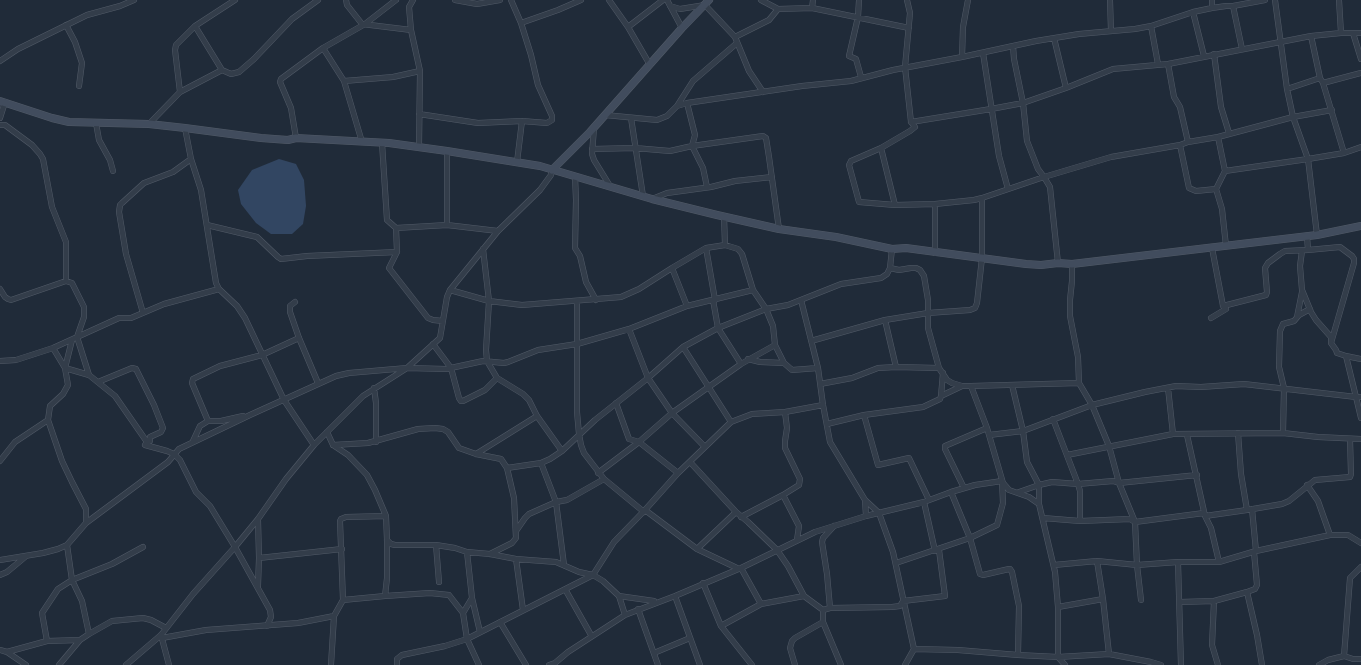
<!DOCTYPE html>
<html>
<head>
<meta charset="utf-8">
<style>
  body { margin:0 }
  canvas { display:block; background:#202b39 }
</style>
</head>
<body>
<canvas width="1361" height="665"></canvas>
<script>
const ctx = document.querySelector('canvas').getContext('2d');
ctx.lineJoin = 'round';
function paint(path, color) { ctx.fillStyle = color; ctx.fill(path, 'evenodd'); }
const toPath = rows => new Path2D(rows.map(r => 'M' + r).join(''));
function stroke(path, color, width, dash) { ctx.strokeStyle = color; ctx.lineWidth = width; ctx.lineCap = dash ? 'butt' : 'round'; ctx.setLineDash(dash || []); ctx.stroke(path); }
paint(toPath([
  [279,159,296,164,304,180,306,206,303,224,292,234,271,234,256,223,241,204,238,190,252,170]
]), '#324662');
const street = toPath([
  [346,0,347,5,362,24,411,30],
  [455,0,477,4,500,0],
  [609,0,628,27,650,65],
  [667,0,682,28],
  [761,0,778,9,812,8,909,28],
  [859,0,858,17,849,56,856,59,861,77],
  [907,0,910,13,905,67,911,122],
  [1110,0,1111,31],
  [1339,0,1341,33],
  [670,6,680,9,705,5,735,37,749,71,763,92],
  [1233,6,1242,49],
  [812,8,813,0],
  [1212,8,1212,0],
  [1193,12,1204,56],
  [521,23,558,10,581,0],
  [66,25,75,42,82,63,79,86],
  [195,26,222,70],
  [1151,26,1158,64],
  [628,27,663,0],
  [1353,33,1361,59],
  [1311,36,1320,78,1323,83],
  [735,37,769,20,778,9],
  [1054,38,1066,88],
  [1013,46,1014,59,1023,103,1027,141,1038,169,1044,177,1050,187,1058,263],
  [323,48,344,81,362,142],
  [983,53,999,156,1008,189],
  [1214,54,1221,107,1229,133],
  [962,57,963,27,968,0],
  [0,61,18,49,87,15,120,6,134,0],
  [1168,64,1174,97,1180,107,1188,142],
  [344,81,393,77,420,71,411,30,409,7,413,0],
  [1287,89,1320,78],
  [180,92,175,50,176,45,195,26,235,0],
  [677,106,693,81,737,43],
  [419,114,478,123,522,121,547,123,552,120,552,116,538,85,531,55,521,23,511,0],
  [605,115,657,120,667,116,677,106,687,103,802,86,851,81,893,70,962,57,1036,41,1079,34,1135,29,1151,26,1193,12,1212,8,1226,6,1233,6,1265,0],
  [0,118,5,102],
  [631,118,643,196],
  [96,123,99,140,110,160,113,171],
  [149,124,180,92,222,70,231,74,239,72,254,59,292,19,318,0],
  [0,125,5,125,32,145,40,154,43,159,52,207,66,242,66,281,72,283,84,307,84,317,77,337,89,375,115,396,147,442,145,445],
  [185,128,191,159,201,190,216,283,219,289,237,306,245,318,284,400,314,445],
  [594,128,592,154,594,160,610,186],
  [1218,137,1293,117,1332,110],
  [296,138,291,108,280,82,281,79,323,48,365,24,396,0],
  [382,143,387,220,396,228,447,225,498,231],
  [1180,145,1189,188,1196,191,1216,189,1222,209,1226,246],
  [419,147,420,71],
  [881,148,895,205],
  [592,149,635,148,670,151,692,146,695,135,687,103],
  [1344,153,1323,83,1361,73],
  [517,162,522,121],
  [1225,171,1308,159,1293,117,1287,89,1275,0],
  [575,176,576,200,575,248,580,256,586,282,596,300],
  [707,187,703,168,692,146,763,136,766,138,769,157,779,229],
  [1216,189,1225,171,1218,137,1188,142,1180,145,1111,157,1044,177,982,198,974,200,935,204,895,205,859,202,849,165,851,161,881,148,910,131,915,127,911,122,991,109,1023,103,1066,88,1113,69,1168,64,1311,36,1341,33,1361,33],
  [652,199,667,193,711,187,735,181,772,177],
  [724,216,725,245,738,249,742,254,753,290,766,309,773,326,775,345,784,363],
  [207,225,257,237,278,257,281,259,307,256,397,252,396,228],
  [447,225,447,151],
  [1317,235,1308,159,1344,153,1361,147],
  [1307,236,1308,250,1340,247,1352,256,1354,259,1354,263,1331,343],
  [706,248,715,300],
  [1212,248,1223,306],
  [483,249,489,301,486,350,487,361,497,378,523,394,529,400,537,416,562,451],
  [892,249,890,268,899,270,911,268,916,268,920,270,924,276,928,300,928,328,939,368,947,380,952,383,962,386,971,386,987,428,1003,483,1009,490,1029,497,1039,504,1055,572,1058,607,1058,657,1065,665],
  [1302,251,1300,266,1302,290,1311,312,1316,320,1331,337,1331,343,1336,350,1337,353,1346,356],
  [397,252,389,268,428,318,433,320,443,321],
  [935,253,935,204],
  [1072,264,1072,281,1070,300,1070,316,1078,357,1079,383,1092,405,1109,446,1119,483,1135,522,1137,565,1141,600],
  [672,268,687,306],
  [0,289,5,297,8,299,11,300,66,281],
  [450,290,489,301,522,305,621,297,639,289,672,268,706,248,725,245],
  [713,300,718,328,741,364],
  [801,300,818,368,823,405,830,442,865,500,879,513,893,552,914,649,905,665],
  [577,301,577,412,579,434,581,445,584,453,604,479,644,512],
  [295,302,290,306,290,312,299,338,318,383],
  [143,313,126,254,119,212,120,205,122,203,144,183,173,172,191,159],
  [1297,317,1302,292],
  [1211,318,1226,309,1223,306,1266,295,1267,292,1265,268,1268,263,1280,254,1285,251,1308,250],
  [885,320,896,367],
  [629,329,648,378,672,413,705,447],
  [72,340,65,368,68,385,63,394,50,406,48,420,62,461,72,482,86,509,86,523,67,545,72,580,82,601,89,634],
  [811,341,885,320,928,313,970,310,975,308,977,303,982,258,982,198],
  [433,344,451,368,459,398,461,401,463,401,485,390,497,378],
  [683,347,731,422],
  [53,348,65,368,89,375],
  [748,359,760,362,784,363,792,370,818,368],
  [1361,359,1346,356,1356,397,1361,397],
  [0,361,16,360,53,348,119,318,131,318,164,304,219,289],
  [98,382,132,368,136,369,154,405,163,428,161,432,150,437,150,441,147,443],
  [820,384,852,378,878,368,896,367,939,368],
  [1012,385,1023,431,1027,462,1039,485,1039,504],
  [971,386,1079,383],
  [374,388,376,403,376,442],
  [1168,388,1173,434],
  [941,396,962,386],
  [616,403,629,439,639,442,678,473],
  [785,412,787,428,785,441,785,448,800,479,799,485,783,495,799,526,797,540],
  [864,415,878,465,909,458,929,500],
  [1053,419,1078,484,1080,491,1080,521],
  [208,421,221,421,243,416],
  [827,424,864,415,923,407,940,399,941,396,943,373],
  [327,432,333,445,348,455,367,475,375,490,386,516,387,540,387,578,385,596,343,600],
  [1238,433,1241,474,1247,510],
  [1283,433,1284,388,1279,367,1280,331,1283,324,1294,321,1299,315,1310,309],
  [989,435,1023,431,1092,405,1145,392,1176,386,1201,387,1244,384,1356,397,1361,418],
  [1187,435,1205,516,1211,528,1219,562],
  [193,441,200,426,208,421,192,383,193,379,220,366,262,355,299,338],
  [145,445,167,451,174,454,180,460,196,492,210,506,235,547,270,610,271,617,267,626],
  [333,445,368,443,418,429,435,428,443,429,448,432,459,448,476,454,501,459,507,468,541,463,550,459,562,451,595,420,648,378,683,347,718,328,766,309,788,305,841,284,881,278,887,274,890,268],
  [476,454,537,416],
  [1067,455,1173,434,1283,433,1318,437,1361,439],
  [0,461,15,442,48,420],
  [690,462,736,512,748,522,777,550,788,566,804,596,823,610,823,622,841,665],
  [541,463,556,502,564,565],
  [598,473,639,442,672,413,741,364,775,345],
  [1307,485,1318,501,1330,535,1348,535,1361,543],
  [964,488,945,449,945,446,987,428],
  [951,492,970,538,980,574,983,575,1009,569,1010,569,1012,572,1019,606,1018,655],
  [1019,492,1039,485,1052,482,1078,484,1113,481,1119,483,1197,475],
  [865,500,866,516],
  [924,502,935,551],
  [1252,509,1256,551],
  [645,510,697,549,737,568],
  [741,517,783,495],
  [1043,518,1080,521,1130,519,1135,522,1204,513,1205,516,1247,510,1282,504,1289,501,1315,480,1350,477,1351,474,1350,439],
  [86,523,168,462,179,449,250,415,336,376,349,373,407,368,446,369,483,361,504,363,508,362,538,350,577,344,629,329,687,306,753,290],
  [516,531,525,518,529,514,556,502,567,500,604,479],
  [387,540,391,544,395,545,436,545,455,548,467,552,490,554,516,559,556,562,579,572,593,575,603,581,619,596,654,601],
  [436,545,439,582],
  [697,549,736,512],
  [490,554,512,543,516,538,514,498,507,468],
  [259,558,342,549],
  [516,559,523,610],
  [0,560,43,553,58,549,67,545],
  [1097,561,1103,599,1109,654],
  [1178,562,1181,665],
  [896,563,970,538,997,525,1003,503,1002,481],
  [1054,565,1097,561,1137,565,1178,562,1219,562,1256,551,1330,535],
  [741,568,761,604,804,596],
  [0,575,7,572,25,557],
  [703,583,721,626,752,665],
  [258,586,259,558,258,519],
  [565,589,591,635],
  [1247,592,1255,589,1257,585,1254,552],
  [385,596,430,593,449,595,463,613,467,639,479,665],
  [619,596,625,615],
  [675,596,700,665],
  [472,598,480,632],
  [1214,601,1212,645,1218,665],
  [1180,602,1214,601,1247,592,1257,635,1262,665],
  [1058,607,1103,599],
  [830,608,827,574,822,542,823,538,834,526],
  [638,609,658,665],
  [823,610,830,608,892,607,900,606,903,601,945,596,939,550],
  [463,613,472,598,467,552],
  [500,622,526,665],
  [721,626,761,604],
  [161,635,169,665],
  [162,638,206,630,298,623,334,616],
  [47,641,42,613,58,589,72,580,112,564,143,547],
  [914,649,958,650,1018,655,1058,657,1109,654,1151,662,1161,665],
  [0,650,7,652,26,665],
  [7,652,47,641,80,640],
  [654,653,690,638],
  [1344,656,1350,578,1361,567],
  [59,665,80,640,89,634,112,621,143,618,151,620,166,628],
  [126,665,161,635,193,594,235,547,258,519,286,479,314,445,363,396,407,368,440,338,447,297,450,290,498,231,540,190,551,175,552,170],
  [331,665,334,616,343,600,340,521,341,519,346,517,386,516],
  [397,665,397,659,402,655,445,646,467,639,593,575,614,542,645,510,678,473,731,422,752,414,785,412,823,405],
  [549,665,555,663,568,652,625,615,675,596,741,568,815,532,866,516,924,502,951,492,975,485,1002,481,1003,483],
  [795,665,790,648,792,641,795,638,823,622],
  [1319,665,1328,660,1344,656,1353,659,1361,659]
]);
const secondary = toPath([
  [0,101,52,118,69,122,149,124,185,128,261,138,288,140,296,138,389,143,447,151,540,166,652,199,717,215,779,229,836,237,892,249,906,248,1026,264,1041,265,1058,263,1072,264,1317,235,1361,226],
  [552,170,590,132,682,28,709,0]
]);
stroke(street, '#515a67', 6);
stroke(secondary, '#515a67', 8);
stroke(street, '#333d4a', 5);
stroke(secondary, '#414c5d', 7);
</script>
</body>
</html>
